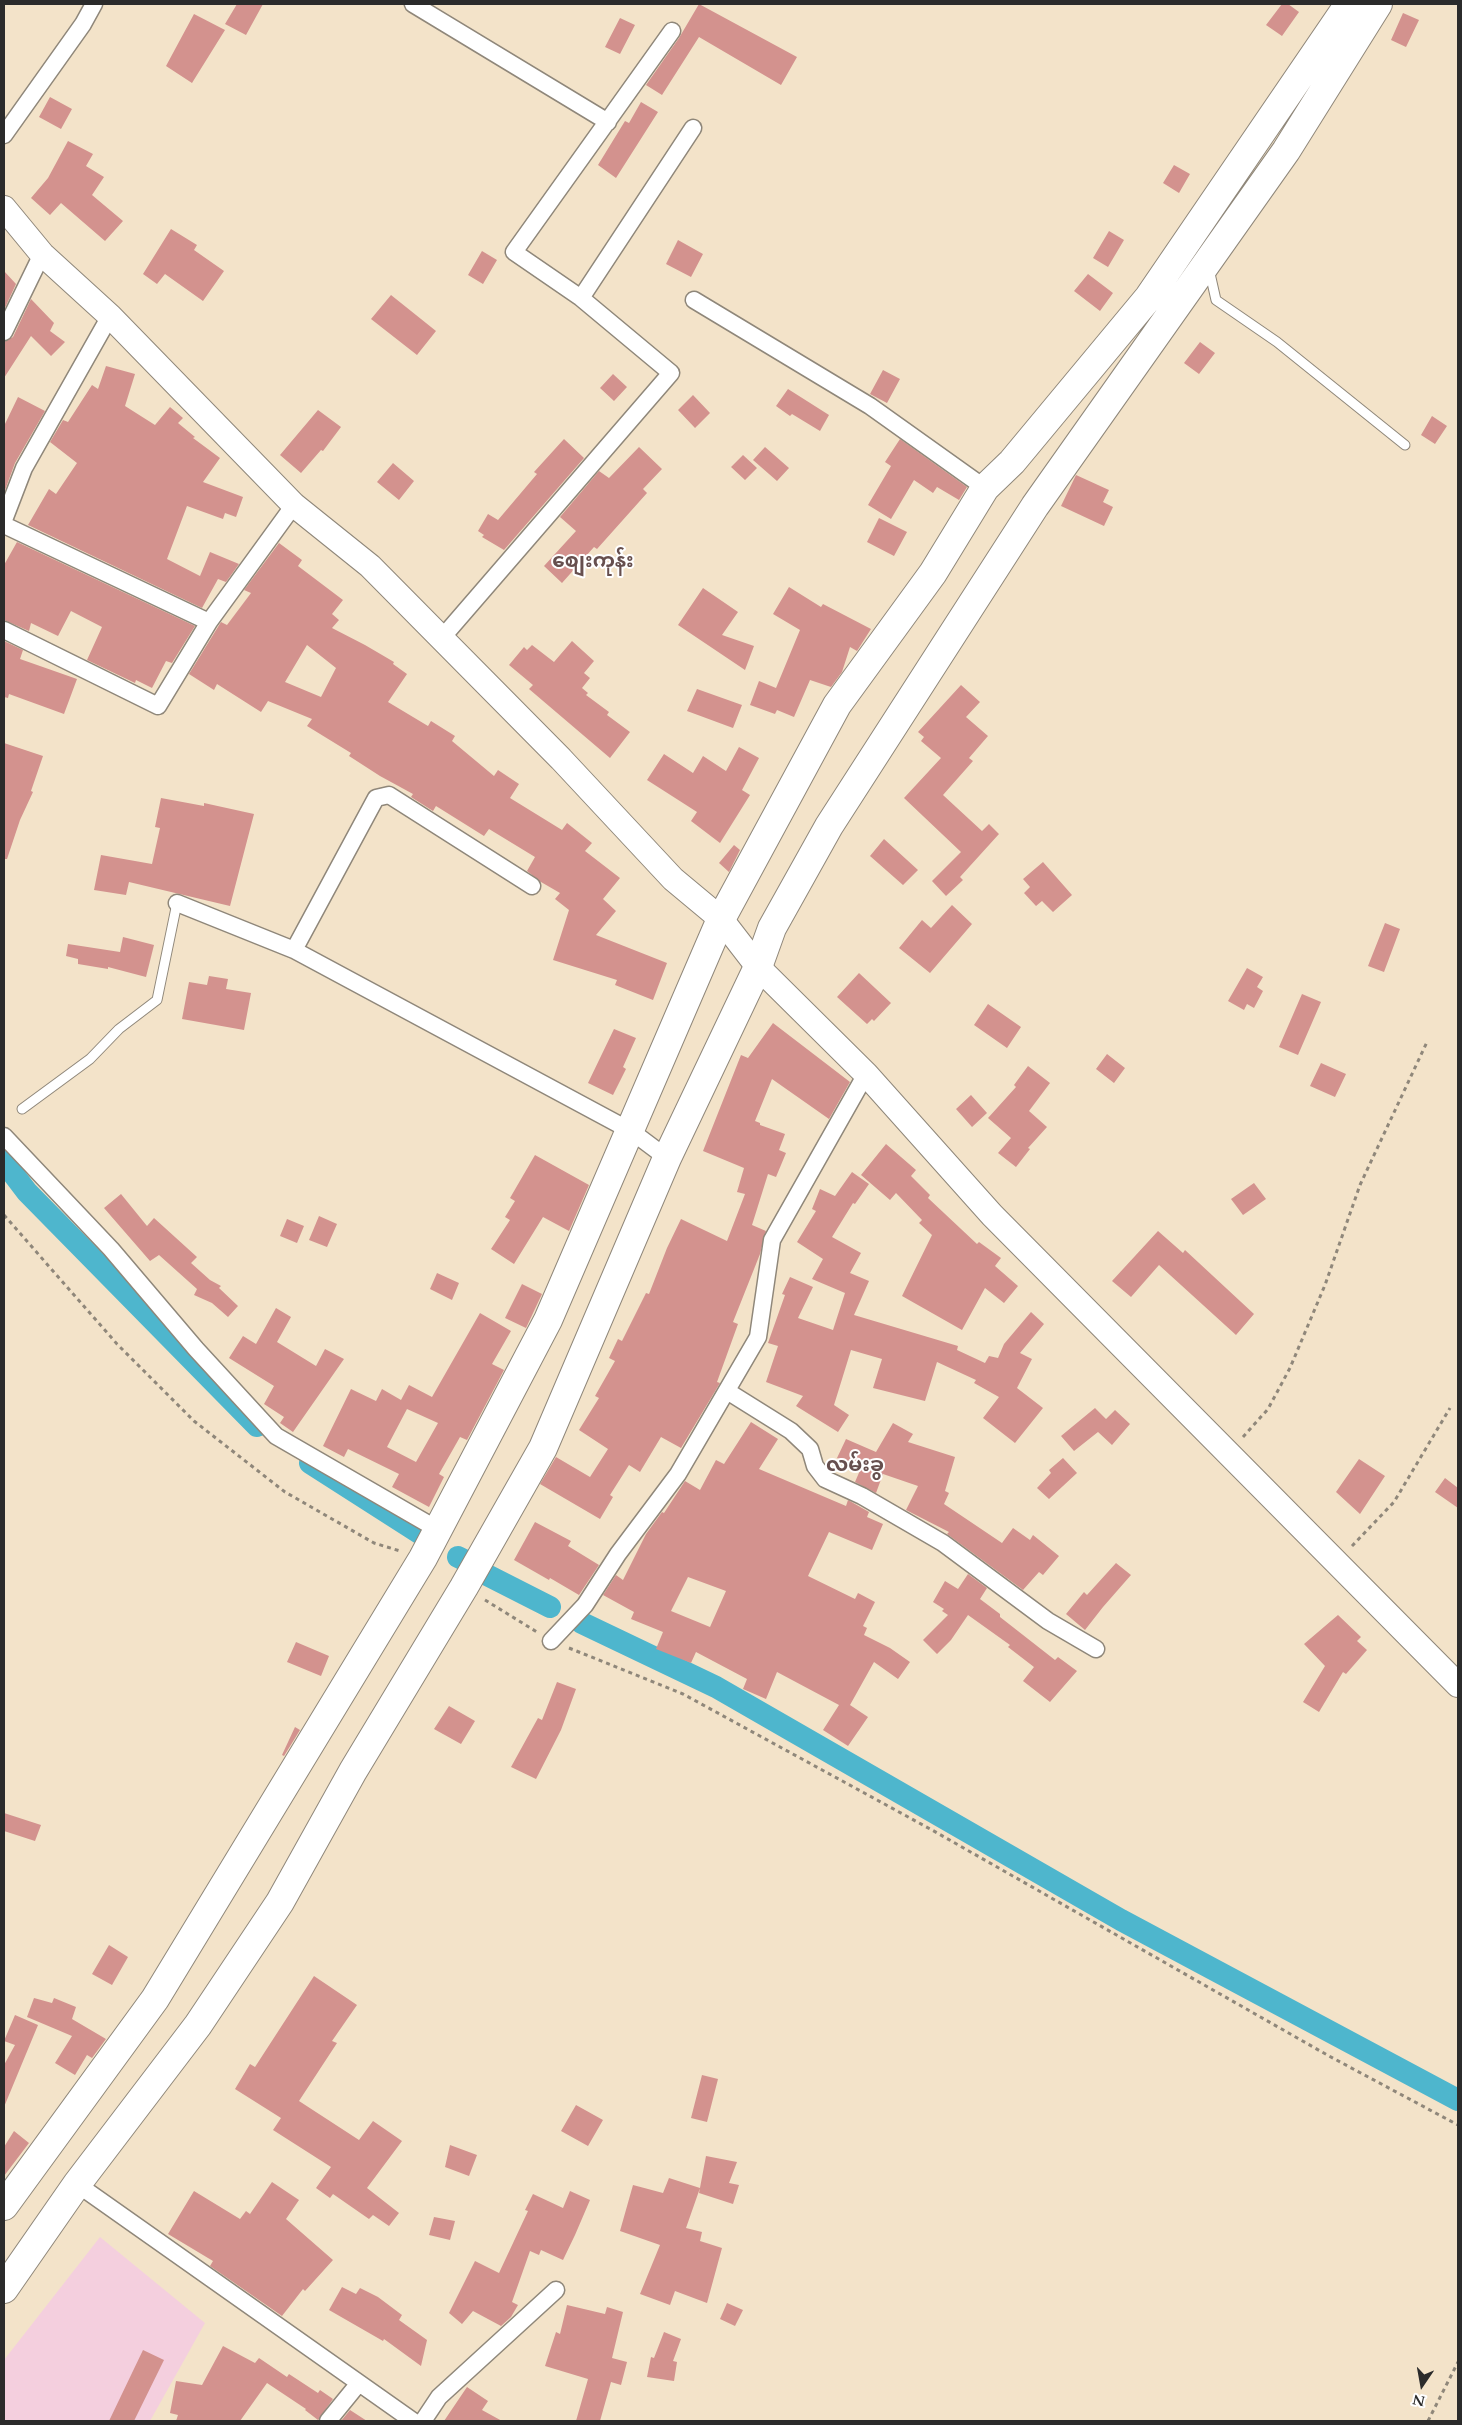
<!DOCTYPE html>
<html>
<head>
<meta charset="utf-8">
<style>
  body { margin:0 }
  #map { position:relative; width:1462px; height:2425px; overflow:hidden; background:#f3e3c9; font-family:Cardo,serif }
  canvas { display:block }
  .frame { position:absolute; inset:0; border:5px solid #2b2b2b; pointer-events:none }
  .north { position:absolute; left:1397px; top:2360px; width:50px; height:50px; -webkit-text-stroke:4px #fff; paint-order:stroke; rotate:192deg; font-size:14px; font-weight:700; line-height:20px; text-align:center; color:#2b2b2b }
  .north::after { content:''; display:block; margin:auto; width:18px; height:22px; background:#2b2b2b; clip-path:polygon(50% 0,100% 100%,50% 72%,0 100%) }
</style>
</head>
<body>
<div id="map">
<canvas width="1462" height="2425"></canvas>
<div class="frame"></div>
<div class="north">N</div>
</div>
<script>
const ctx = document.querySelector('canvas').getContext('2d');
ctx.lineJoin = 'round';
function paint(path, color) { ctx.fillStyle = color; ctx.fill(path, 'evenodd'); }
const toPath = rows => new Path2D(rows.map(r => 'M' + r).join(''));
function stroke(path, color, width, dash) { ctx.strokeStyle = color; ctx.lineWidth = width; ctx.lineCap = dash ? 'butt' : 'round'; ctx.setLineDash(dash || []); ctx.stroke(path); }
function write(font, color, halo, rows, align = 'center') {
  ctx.font = font + ' Cardo,"Noto Sans Myanmar",serif'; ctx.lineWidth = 4; ctx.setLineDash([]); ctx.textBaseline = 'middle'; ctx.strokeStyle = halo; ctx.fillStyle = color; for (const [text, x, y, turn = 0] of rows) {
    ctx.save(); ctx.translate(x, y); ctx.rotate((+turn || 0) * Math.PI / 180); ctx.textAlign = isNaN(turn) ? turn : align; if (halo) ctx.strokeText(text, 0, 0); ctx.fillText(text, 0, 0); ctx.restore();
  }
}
paint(toPath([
  [100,2237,205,2323,150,2421,4,2421,4,2360]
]), '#f4cfde');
stroke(toPath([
  [4,1162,27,1192,257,1426],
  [310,1463,435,1543],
  [458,1557,464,1560],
  [487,1575,550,1607],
  [582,1623,716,1687,1121,1920,1458,2100]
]), '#4eb6cd', 22);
paint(toPath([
  [237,4,263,4,246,35,225,24],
  [699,4,797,57,781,85,699,37,662,95,646,85,679,38],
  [1282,4,1288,4,1299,12,1282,36,1266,25],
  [1403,13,1419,20,1406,47,1391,40],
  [194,14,225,30,192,83,166,66],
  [620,18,635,25,620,54,605,47],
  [50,97,72,109,61,129,39,117],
  [641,102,658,112,616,178,598,165,625,121,629,123],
  [68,141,93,154,86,166,104,177,92,195,123,221,105,241,61,203,50,215,31,198,48,178],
  [1174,165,1190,174,1179,193,1163,183],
  [171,229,197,245,194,250,224,271,203,301,165,274,157,284,143,274],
  [1109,231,1124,240,1108,267,1093,258],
  [678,240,703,254,691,277,666,264],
  [482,251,497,260,483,284,468,275],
  [4,271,16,284,4,310],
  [1088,274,1113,293,1100,311,1074,291],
  [391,295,436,331,417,355,371,319],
  [31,299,54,323,50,331,65,342,51,356,31,336,4,378,4,342,13,337],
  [1200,342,1215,353,1199,374,1184,363],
  [106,366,135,374,125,406,155,425,170,407,183,418,178,423,195,437,193,438,220,458,203,482,243,497,236,517,225,513,223,519,187,506,167,559,200,576,210,552,239,564,226,582,218,579,202,608,28,525,49,489,56,494,77,463,50,442,63,420,68,422,92,385,98,389],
  [883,370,900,379,887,403,870,394],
  [613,374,627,387,614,401,600,388],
  [788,389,829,415,820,431,792,414,790,416,776,406],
  [693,395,710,413,695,428,678,410],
  [18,397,45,411,15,463,4,493,4,426],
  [318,410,341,427,323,451,321,450,301,473,280,455],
  [1432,416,1447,426,1435,444,1421,435],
  [564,439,584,458,504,550,482,537,484,535,478,531,488,514,498,520,537,474,534,472],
  [900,439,967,487,959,500,937,487,933,493,914,480,891,519,868,505,891,466,885,462],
  [639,447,662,469,643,489,647,493,597,549,594,547,562,583,544,566,576,531,560,517,599,471,609,478],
  [765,447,789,468,777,481,753,460],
  [743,455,757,468,745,480,731,467],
  [393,463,414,481,399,500,377,482],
  [1076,475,1109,490,1103,502,1113,507,1104,526,1061,506],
  [879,518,907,532,894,556,867,542],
  [17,542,195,626,172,663,166,661,152,688,136,680,135,683,87,660,102,627,71,611,58,636,31,623,29,631,4,620,4,565],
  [279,543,302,560,298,566,343,600,332,614,339,620,332,628,365,645,394,662,393,664,407,674,388,702,428,726,431,721,455,736,452,741,494,776,498,770,519,784,510,798,562,830,567,823,592,843,585,851,620,878,603,899,616,911,596,935,667,963,653,1000,615,985,617,980,553,960,569,910,555,899,560,893,541,882,527,871,535,857,489,829,484,836,436,806,433,811,411,797,413,794,380,776,349,756,351,753,307,726,312,719,268,701,261,712,217,684,214,690,189,674,221,622,227,625,251,593,244,590],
  [307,645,336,668,321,697,285,682],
  [789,587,821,607,823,604,871,629,857,651,850,647,842,672,831,687,810,680,794,717,777,710,775,714,750,705,759,681,776,688,800,630,773,614],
  [703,588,738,612,722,635,754,646,745,670,678,625],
  [4,641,23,650,20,659,77,679,64,714,9,694,8,698,4,697],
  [572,641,594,661,584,673,590,678,582,688,588,693,586,695,609,712,607,715,630,732,610,758,529,689,533,685,509,665,524,647,527,650,532,645,554,662],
  [961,685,980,702,966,717,988,736,969,758,973,761,943,795,982,831,989,824,999,834,960,877,963,880,946,896,932,881,961,852,904,798,941,758,921,741,924,737,918,732],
  [697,689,742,705,733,728,687,711],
  [4,743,43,756,31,791,33,792,20,820,7,859,4,859],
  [739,747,759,758,742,790,750,795,720,843,691,821,697,812,647,780,664,754,693,773,703,756,726,771],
  [161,798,204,806,204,803,254,814,230,906,129,882,126,895,94,890,101,855,152,864,160,828,155,827],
  [884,839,918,870,903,885,870,856],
  [734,845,740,850,729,872,719,863],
  [1043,862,1072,895,1053,912,1042,901,1036,906,1024,893,1030,887,1023,879],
  [952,905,972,924,930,973,899,948,922,920,931,928],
  [1385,923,1400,929,1384,972,1368,966],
  [123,937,154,945,146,977,108,967,108,969,78,964,78,959,66,956,68,944,120,952],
  [1247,968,1263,977,1257,987,1263,991,1254,1008,1247,1004,1244,1010,1228,1001],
  [859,973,891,1003,874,1021,872,1019,867,1024,837,997],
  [209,976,228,979,226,989,251,993,244,1030,182,1019,189,982,207,985],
  [1302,994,1321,1002,1298,1055,1279,1047],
  [988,1004,1021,1027,1007,1048,974,1025],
  [773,1023,850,1082,829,1119,772,1079,755,1121,760,1123,760,1125,785,1134,779,1150,786,1153,776,1177,768,1174,752,1225,766,1231,760,1254,733,1322,738,1324,717,1382,720,1383,681,1448,661,1437,640,1472,629,1465,610,1495,613,1497,600,1519,540,1484,556,1457,590,1477,608,1449,579,1430,599,1398,595,1396,615,1361,609,1358,618,1339,622,1341,646,1293,649,1294,667,1248,681,1219,727,1241,745,1194,737,1192,744,1168,703,1151,741,1055,748,1058],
  [614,1029,636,1038,623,1067,626,1069,613,1095,588,1083],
  [1107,1054,1125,1068,1114,1083,1096,1069],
  [1321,1063,1346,1074,1335,1097,1310,1086],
  [1028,1066,1050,1083,1029,1111,1047,1127,1028,1148,1030,1149,1016,1167,998,1153,1011,1138,988,1118,1016,1087,1014,1085],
  [971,1095,987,1113,972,1127,956,1109],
  [886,1144,916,1170,911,1176,930,1195,928,1198,977,1244,979,1242,1001,1258,995,1266,1018,1286,1004,1303,985,1288,962,1330,902,1296,932,1235,919,1223,922,1220,896,1193,890,1200,861,1175],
  [535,1155,589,1185,569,1231,543,1217,514,1264,491,1249,510,1220,505,1217,515,1201,510,1198],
  [852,1172,869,1184,855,1204,853,1203,832,1237,861,1253,850,1273,869,1281,854,1315,958,1346,957,1350,985,1363,989,1356,998,1358,1004,1344,1031,1312,1044,1324,1020,1353,1032,1359,1017,1388,1043,1408,1015,1443,983,1418,999,1397,974,1383,976,1380,937,1362,925,1401,873,1388,882,1359,851,1350,834,1405,849,1415,838,1432,796,1406,803,1396,766,1382,778,1346,768,1343,785,1295,782,1294,790,1277,813,1287,798,1318,833,1330,845,1293,812,1279,823,1259,797,1242,816,1211,812,1209,820,1189,835,1196],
  [1254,1183,1266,1199,1243,1215,1231,1199],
  [121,1194,147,1226,154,1218,197,1257,191,1263,210,1280,221,1286,219,1288,238,1306,228,1317,212,1303,194,1295,197,1289,159,1255,150,1261,104,1208],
  [319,1216,337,1224,327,1247,309,1240],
  [287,1219,304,1226,297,1243,280,1236],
  [1158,1231,1183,1253,1185,1250,1254,1314,1236,1335,1159,1265,1131,1297,1112,1281],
  [437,1273,459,1283,452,1300,430,1289],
  [522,1284,542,1294,526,1328,505,1318],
  [276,1308,291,1317,277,1342,316,1366,325,1349,344,1359,293,1432,280,1423,284,1417,264,1404,274,1386,229,1358,243,1336,256,1344],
  [480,1313,511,1331,492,1364,504,1370,467,1440,460,1437,439,1474,444,1477,429,1507,392,1487,399,1474,348,1449,344,1457,323,1446,351,1389,376,1401,382,1389,401,1400,409,1385,432,1397],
  [407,1409,438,1423,416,1462,387,1447],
  [1095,1408,1106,1419,1115,1410,1130,1424,1112,1445,1098,1432,1074,1451,1061,1436],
  [751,1422,778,1439,759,1469,846,1506,848,1500,869,1512,867,1517,883,1524,872,1550,829,1532,808,1576,855,1599,858,1593,875,1602,863,1626,867,1628,864,1635,890,1648,910,1662,898,1679,874,1662,850,1705,868,1717,848,1746,823,1730,839,1705,777,1672,766,1699,743,1689,747,1679,696,1652,691,1663,656,1649,663,1632,631,1619,634,1612,603,1595,616,1575,623,1580,646,1534,662,1512,664,1513,685,1481,700,1490,716,1460,724,1464],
  [688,1577,726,1591,710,1627,671,1611],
  [893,1423,913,1434,908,1442,955,1457,945,1491,949,1493,944,1504,1002,1543,1013,1528,1030,1540,1033,1535,1059,1556,1043,1575,1039,1572,1023,1590,947,1534,949,1532,906,1510,918,1486,883,1474,876,1493,855,1482,861,1468,837,1458,846,1439,876,1452],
  [1063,1458,1077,1473,1049,1499,1037,1488,1051,1473,1049,1470],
  [1359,1459,1385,1476,1360,1514,1336,1492],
  [1445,1478,1458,1488,1458,1508,1435,1492],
  [535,1522,571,1541,568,1546,599,1565,579,1595,550,1578,549,1580,514,1560],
  [1116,1563,1131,1575,1103,1607,1085,1630,1066,1614,1084,1592,1087,1595],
  [968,1574,987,1588,980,1599,1000,1614,1000,1617,1055,1660,1058,1657,1077,1671,1050,1702,1023,1681,1034,1667,1008,1647,1010,1645,968,1615,951,1640,937,1654,923,1640,948,1615,942,1611,944,1609,933,1602,945,1581,958,1589],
  [1338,1615,1361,1637,1357,1641,1367,1650,1346,1674,1343,1672,1319,1712,1303,1702,1325,1666,1304,1644],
  [296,1642,329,1656,321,1676,287,1662],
  [557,1682,576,1689,561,1730,536,1779,511,1767,538,1718,542,1720],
  [449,1706,475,1721,461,1744,434,1729],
  [295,1727,300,1730,284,1756,282,1755],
  [4,1813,41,1825,35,1841,4,1831],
  [109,1945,128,1957,112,1985,92,1974],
  [314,1976,357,2005,332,2041,337,2043,299,2101,359,2140,373,2121,402,2141,367,2188,399,2213,389,2226,373,2215,369,2219,333,2194,330,2198,316,2188,331,2167,273,2130,281,2118,235,2089,250,2064,255,2067],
  [34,1998,52,2003,54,1998,76,2007,72,2019,106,2039,92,2058,87,2055,75,2075,55,2063,72,2036,27,2017],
  [15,2015,38,2025,4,2107,4,2065,15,2045,4,2041],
  [702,2075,718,2079,707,2122,691,2118],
  [576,2105,603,2120,588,2146,561,2131],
  [14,2131,29,2143,4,2176,4,2147],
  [450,2145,477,2155,469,2176,445,2167],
  [706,2156,737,2162,729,2183,739,2185,733,2204,699,2193],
  [669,2178,700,2188,686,2228,702,2232,700,2241,722,2248,707,2303,675,2291,670,2305,640,2294,660,2245,620,2231,633,2185,663,2193],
  [272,2182,299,2200,286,2219,333,2260,305,2291,303,2289,282,2316,210,2266,213,2261,168,2234,194,2191,240,2219,246,2211,250,2214],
  [570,2191,590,2200,575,2235,563,2260,541,2250,539,2255,530,2251,512,2302,518,2305,511,2317,501,2326,473,2311,462,2324,449,2313,475,2261,499,2273,528,2211,525,2210,533,2194,563,2208],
  [434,2217,455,2221,450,2240,429,2235],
  [342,2287,356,2294,360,2288,378,2297,402,2315,399,2320,427,2340,421,2366,384,2339,383,2341,329,2310],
  [727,2303,743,2310,735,2326,720,2319],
  [567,2305,605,2314,607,2307,623,2312,612,2358,627,2362,621,2385,611,2382,600,2421,576,2421,588,2379,545,2366,556,2332,560,2334],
  [664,2332,681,2339,673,2361,677,2362,674,2381,647,2377,651,2357,654,2358],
  [223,2346,255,2363,259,2358,287,2377,289,2374,318,2393,320,2390,333,2399,318,2420,305,2410,306,2409,267,2383,240,2421,176,2421,178,2415,170,2413,176,2381,202,2385],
  [143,2350,164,2360,134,2421,109,2421],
  [467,2387,488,2401,482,2410,502,2421,444,2421],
  [350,2410,367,2421,341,2421]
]), '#d3928e');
const lane = toPath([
  [1209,269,1216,300,1277,342,1405,445],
  [22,1109,90,1059,119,1029,157,1000,177,903]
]);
const street = toPath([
  [413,4,608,122],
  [4,135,83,24,94,4],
  [581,298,514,252,672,31],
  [694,300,870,406,985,488],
  [4,332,42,254],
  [4,520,24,468,110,316],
  [4,525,209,622],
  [4,630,158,706,209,622,294,505],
  [441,639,671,373,581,298,693,128],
  [177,903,294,950,631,1131,667,1158],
  [294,950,376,798,389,795,532,886],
  [4,1136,111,1249,196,1349,276,1436,430,1525,442,1521],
  [727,1391,791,1431,810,1449,815,1466,825,1479,862,1496,943,1543,1048,1621,1096,1649],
  [551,1641,585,1605,618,1554,678,1474,758,1337,772,1240,866,1074],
  [77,2184,413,2421],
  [328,2421,359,2383],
  [423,2421,439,2397,556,2290]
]);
const secondary = toPath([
  [4,208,42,254,110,316,294,505,370,566,561,759,673,879,721,919,758,967,866,1074,992,1215,1458,1685]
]);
const highway = toPath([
  [4,2206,155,1999,423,1558,548,1320,721,919,837,705,933,573,985,488,1012,462,1149,297,1349,4],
  [4,2289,77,2184,198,2025,280,1902,353,1771,464,1587,543,1448,667,1158,758,967,772,928,829,826,1035,506,1286,151,1378,4]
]);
stroke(lane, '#8f877a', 11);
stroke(street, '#8f877a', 19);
stroke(secondary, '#8f877a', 26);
stroke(highway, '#8f877a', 30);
stroke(toPath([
  [4,1215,117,1344,194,1421,285,1492,374,1543,400,1551],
  [1243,1437,1268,1409,1290,1368,1325,1285,1360,1185,1427,1042],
  [1352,1546,1394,1502,1450,1408],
  [485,1600,537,1632],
  [569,1648,683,1694,932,1830,1329,2056,1458,2125],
  [1428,2421,1458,2362]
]), '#8f877a', 3, [4, 4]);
stroke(lane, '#fff', 9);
stroke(street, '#fff', 16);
stroke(secondary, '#fff', 24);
stroke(highway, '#fff', 28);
write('bold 20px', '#664f4e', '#fff', [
  ["စျေးကုန်း",593,562],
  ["လမ်းခွ",855,1466]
]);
</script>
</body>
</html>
